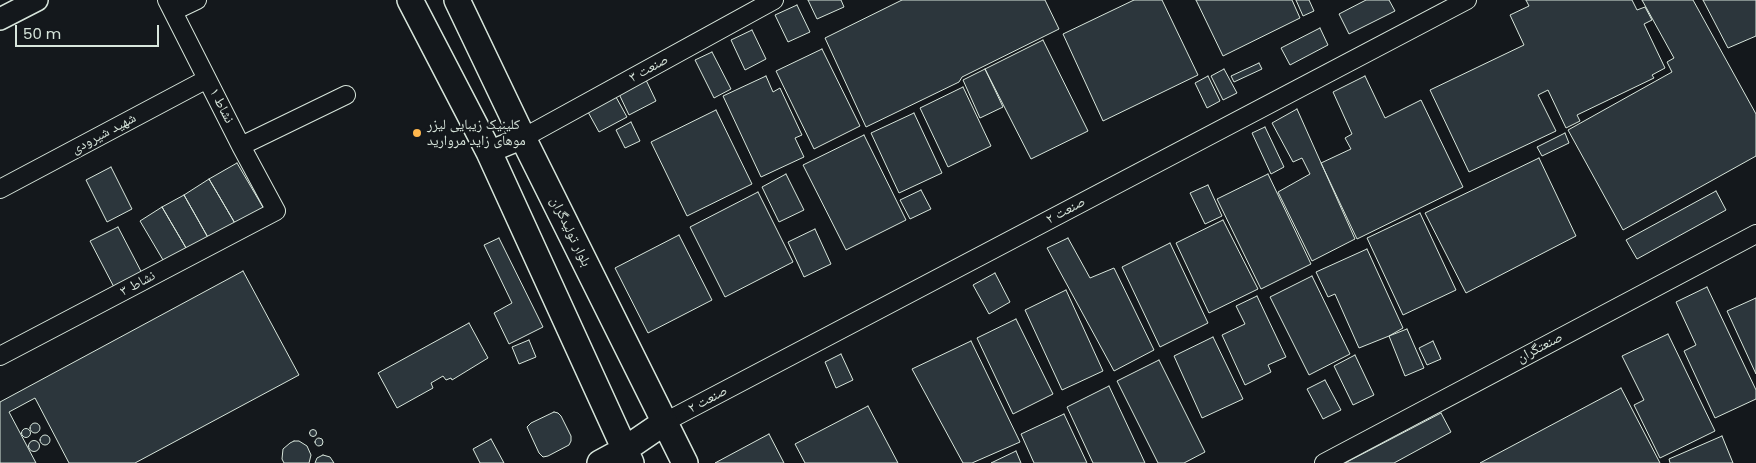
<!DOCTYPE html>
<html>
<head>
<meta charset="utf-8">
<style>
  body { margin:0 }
  #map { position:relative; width:1756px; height:463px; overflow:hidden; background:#14181c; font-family:Poppins,sans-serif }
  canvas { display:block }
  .scale { position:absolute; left:15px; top:25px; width:144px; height:22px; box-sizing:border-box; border:2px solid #d8e6dc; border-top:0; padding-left:6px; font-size:15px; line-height:18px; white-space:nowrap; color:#d8e6dc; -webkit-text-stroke:4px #14181c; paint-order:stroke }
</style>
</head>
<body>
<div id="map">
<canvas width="1756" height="463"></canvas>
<div class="scale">50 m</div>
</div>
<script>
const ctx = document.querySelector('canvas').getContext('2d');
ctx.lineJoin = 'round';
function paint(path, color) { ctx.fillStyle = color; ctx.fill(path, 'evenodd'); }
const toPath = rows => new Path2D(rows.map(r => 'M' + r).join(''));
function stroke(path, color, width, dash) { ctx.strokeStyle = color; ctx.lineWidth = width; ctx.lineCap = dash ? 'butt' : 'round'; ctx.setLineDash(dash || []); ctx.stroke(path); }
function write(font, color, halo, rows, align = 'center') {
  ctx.font = font + ' Poppins,"Noto Naskh Arabic",sans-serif'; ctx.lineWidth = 4; ctx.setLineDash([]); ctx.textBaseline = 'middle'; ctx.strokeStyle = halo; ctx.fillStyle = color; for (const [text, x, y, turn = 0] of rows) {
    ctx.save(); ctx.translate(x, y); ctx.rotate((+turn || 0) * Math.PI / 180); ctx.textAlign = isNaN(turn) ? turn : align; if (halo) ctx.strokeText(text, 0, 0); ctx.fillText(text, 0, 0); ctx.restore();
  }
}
const building = toPath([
  [808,0,841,0,844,7,817,19,808,0],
  [902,0,1045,0,1059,29,962,77,959,82,866,127,825,38,902,0],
  [1134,0,1162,0,1198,75,1103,121,1063,34,1134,0],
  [1196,0,1292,0,1300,18,1223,56,1196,0],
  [1296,0,1309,0,1314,11,1303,16,1296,0],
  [1366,0,1389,0,1395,11,1349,34,1339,14,1366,0],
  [1526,0,1632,0,1637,10,1645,7,1652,20,1644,24,1665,68,1652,75,1654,78,1577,115,1580,121,1566,128,1548,90,1538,95,1556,131,1469,172,1430,90,1524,45,1510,15,1529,6,1526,0],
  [1642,0,1693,0,1756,114,1756,156,1623,230,1568,130,1672,72,1667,62,1674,58,1642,0],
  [1703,0,1756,0,1756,36,1728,48,1703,0],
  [797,5,810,32,788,42,775,15,797,5],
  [1320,28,1328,45,1290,65,1281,48,1320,28],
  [752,30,766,59,745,70,731,40,752,30],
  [1043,40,1088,131,1031,159,985,69,1043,40],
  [822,49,860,126,814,149,776,71,822,49],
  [712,52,731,89,714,98,695,60,712,52],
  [1259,63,1262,69,1234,82,1231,76,1259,63],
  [985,69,1003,107,980,118,963,80,985,69],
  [1224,69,1237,93,1223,100,1211,76,1224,69],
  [766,76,773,92,780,88,802,135,795,138,804,157,761,177,723,96,766,76],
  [1208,76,1220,101,1207,108,1195,83,1208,76],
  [1365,76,1385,118,1421,100,1463,187,1357,239,1321,163,1351,149,1345,138,1352,134,1333,92,1365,76],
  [646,80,656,101,629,115,619,94,646,80],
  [963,87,991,146,948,167,920,108,963,87],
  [616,97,627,117,599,132,588,112,616,97],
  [1297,109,1355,239,1312,261,1278,192,1310,174,1302,158,1293,162,1272,123,1297,109],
  [716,110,752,184,687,216,651,142,716,110],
  [914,113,942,173,899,193,871,133,914,113],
  [631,122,640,141,625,148,616,130,631,122],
  [1265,127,1284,167,1271,174,1252,133,1265,127],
  [1565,133,1569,143,1542,156,1537,147,1565,133],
  [864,135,906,220,846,250,803,165,864,135],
  [1539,158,1576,236,1466,293,1425,213,1539,158],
  [237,163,264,209,236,225,209,179,237,163],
  [111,167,132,209,107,222,86,180,111,167],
  [786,174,804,210,779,222,762,187,786,174],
  [1268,174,1311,264,1261,289,1217,199,1268,174],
  [209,179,236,225,210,241,184,195,209,179],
  [1208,185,1222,216,1205,224,1190,193,1208,185],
  [921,190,931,209,910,219,900,200,921,190],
  [1716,191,1726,210,1637,259,1626,240,1716,191],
  [758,192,793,262,725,297,690,227,758,192],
  [184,195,210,241,189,253,162,207,184,195],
  [162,207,189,253,166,265,140,221,162,207],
  [1420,213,1456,290,1403,315,1367,238,1420,213],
  [1223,220,1258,289,1209,313,1176,243,1223,220],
  [118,227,144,277,116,291,90,241,118,227],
  [815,229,831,264,804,277,788,242,815,229],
  [679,235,712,300,648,333,615,268,679,235],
  [499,238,543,327,509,344,494,313,512,303,484,245,499,238],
  [1068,238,1090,278,1114,268,1154,350,1114,371,1047,248,1068,238],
  [1170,243,1208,323,1160,347,1122,267,1170,243],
  [1367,249,1403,328,1389,336,1359,348,1335,294,1328,297,1316,272,1367,249],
  [243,271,299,375,135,463,69,463,35,398,9,412,36,463,0,463,0,402,243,271],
  [995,273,1010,302,989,314,973,285,995,273],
  [1312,276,1350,354,1309,375,1270,297,1312,276],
  [1707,287,1756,390,1756,399,1715,418,1684,351,1696,345,1676,302,1707,287],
  [1066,290,1103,371,1062,390,1025,310,1066,290],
  [1257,296,1286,357,1268,365,1271,372,1245,385,1222,335,1245,324,1236,306,1257,296],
  [1756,298,1756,374,1727,311,1756,298],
  [1016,319,1053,394,1013,414,977,338,1016,319],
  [469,323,488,358,452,380,451,378,446,380,443,376,431,383,433,388,397,408,378,373,469,323],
  [1407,329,1424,368,1405,376,1389,336,1407,329],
  [1668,334,1715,431,1660,458,1634,405,1644,400,1622,356,1668,334],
  [1213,337,1243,399,1202,418,1174,356,1213,337],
  [529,340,536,357,519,364,512,347,529,340],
  [971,341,1020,442,972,463,963,463,912,369,971,341],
  [1433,341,1441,359,1427,365,1419,348,1433,341],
  [841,354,853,380,836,388,825,362,841,354],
  [1355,355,1374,395,1353,405,1334,366,1355,355],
  [1159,360,1205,452,1184,463,1158,463,1117,381,1159,360],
  [1325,380,1341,410,1323,419,1307,389,1325,380],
  [1109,386,1145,463,1093,463,1067,407,1109,386],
  [1621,388,1660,463,1480,463,1621,388],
  [868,406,898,463,805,463,795,444,868,406],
  [554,412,558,413,561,416,571,436,571,441,569,445,548,456,543,457,539,453,527,427,531,423,554,412],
  [1441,413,1451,432,1394,463,1345,463,1441,413],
  [1064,414,1087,463,1034,463,1021,434,1064,414],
  '30 428a5 5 0 1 1 10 0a5 5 0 1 1-10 0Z',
  '21.5 433a4.5 4.5 0 1 1 9 0a4.5 4.5 0 1 1-9 0Z',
  '309.5 433a3.5 3.5 0 1 1 7 0a3.5 3.5 0 1 1-7 0Z',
  [769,434,784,463,715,463,769,434],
  '40 440a5 5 0 1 1 10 0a5 5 0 1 1-10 0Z',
  [1722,436,1733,463,1670,463,1669,459,1722,436],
  '315 442a4 4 0 1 1 8 0a4 4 0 1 1-8 0Z',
  [491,439,504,463,480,463,473,449,491,439],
  '28.5 446a5.5 5.5 0 1 1 11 0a5.5 5.5 0 1 1-11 0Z',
  [294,441,299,441,307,446,311,455,309,463,284,463,282,459,283,449,290,443,294,441],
  [1016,451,1021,463,991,463,1016,451],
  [323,455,330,457,334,463,315,463,317,458,323,455]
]);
paint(building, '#2c363c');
stroke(building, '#d8e6dc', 1);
const minor = toPath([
  [174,11,197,0],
  [523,138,774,0],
  [241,146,346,95],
  [0,189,207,79],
  [0,356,276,211,241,146,167,0],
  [665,422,1467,0],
  [1324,463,1756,234]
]);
const tertiary = toPath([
  [0,19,37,0],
  [489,152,523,138]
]);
const secondary = toPath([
  [410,0,489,152,631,463],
  [457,0,523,138,685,463],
  [600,463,624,450,665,422]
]);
stroke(minor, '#d8e6dc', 20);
stroke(tertiary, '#d8e6dc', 24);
stroke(secondary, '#d8e6dc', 28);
stroke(minor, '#14181c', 18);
stroke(tertiary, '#14181c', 21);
stroke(secondary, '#14181c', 25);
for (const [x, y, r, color] of [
  [417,133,5,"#ffb74d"]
]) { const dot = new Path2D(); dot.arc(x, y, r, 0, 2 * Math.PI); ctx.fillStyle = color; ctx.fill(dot); stroke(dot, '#14181c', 2); }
write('14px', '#d8e6dc', '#14181c', [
  ["صنعت ۳",649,69,-29],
  ["نشاط ۱",221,106,63],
  ["شهید شیرودی",104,134,-28],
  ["صنعت ۲",1066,211,-28],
  ["بلوار تولیدگران",570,232,64],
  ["نشاط ۳",138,284,-28],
  ["صنعتگران",1540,348,-28],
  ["صنعت ۲",708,400,-28]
]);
write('14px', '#d8e6dc', '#14181c', [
  ["کلینیک زیبایی لیزر",427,125],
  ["موهای زاید مروارید",427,141]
], 'left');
</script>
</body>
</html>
